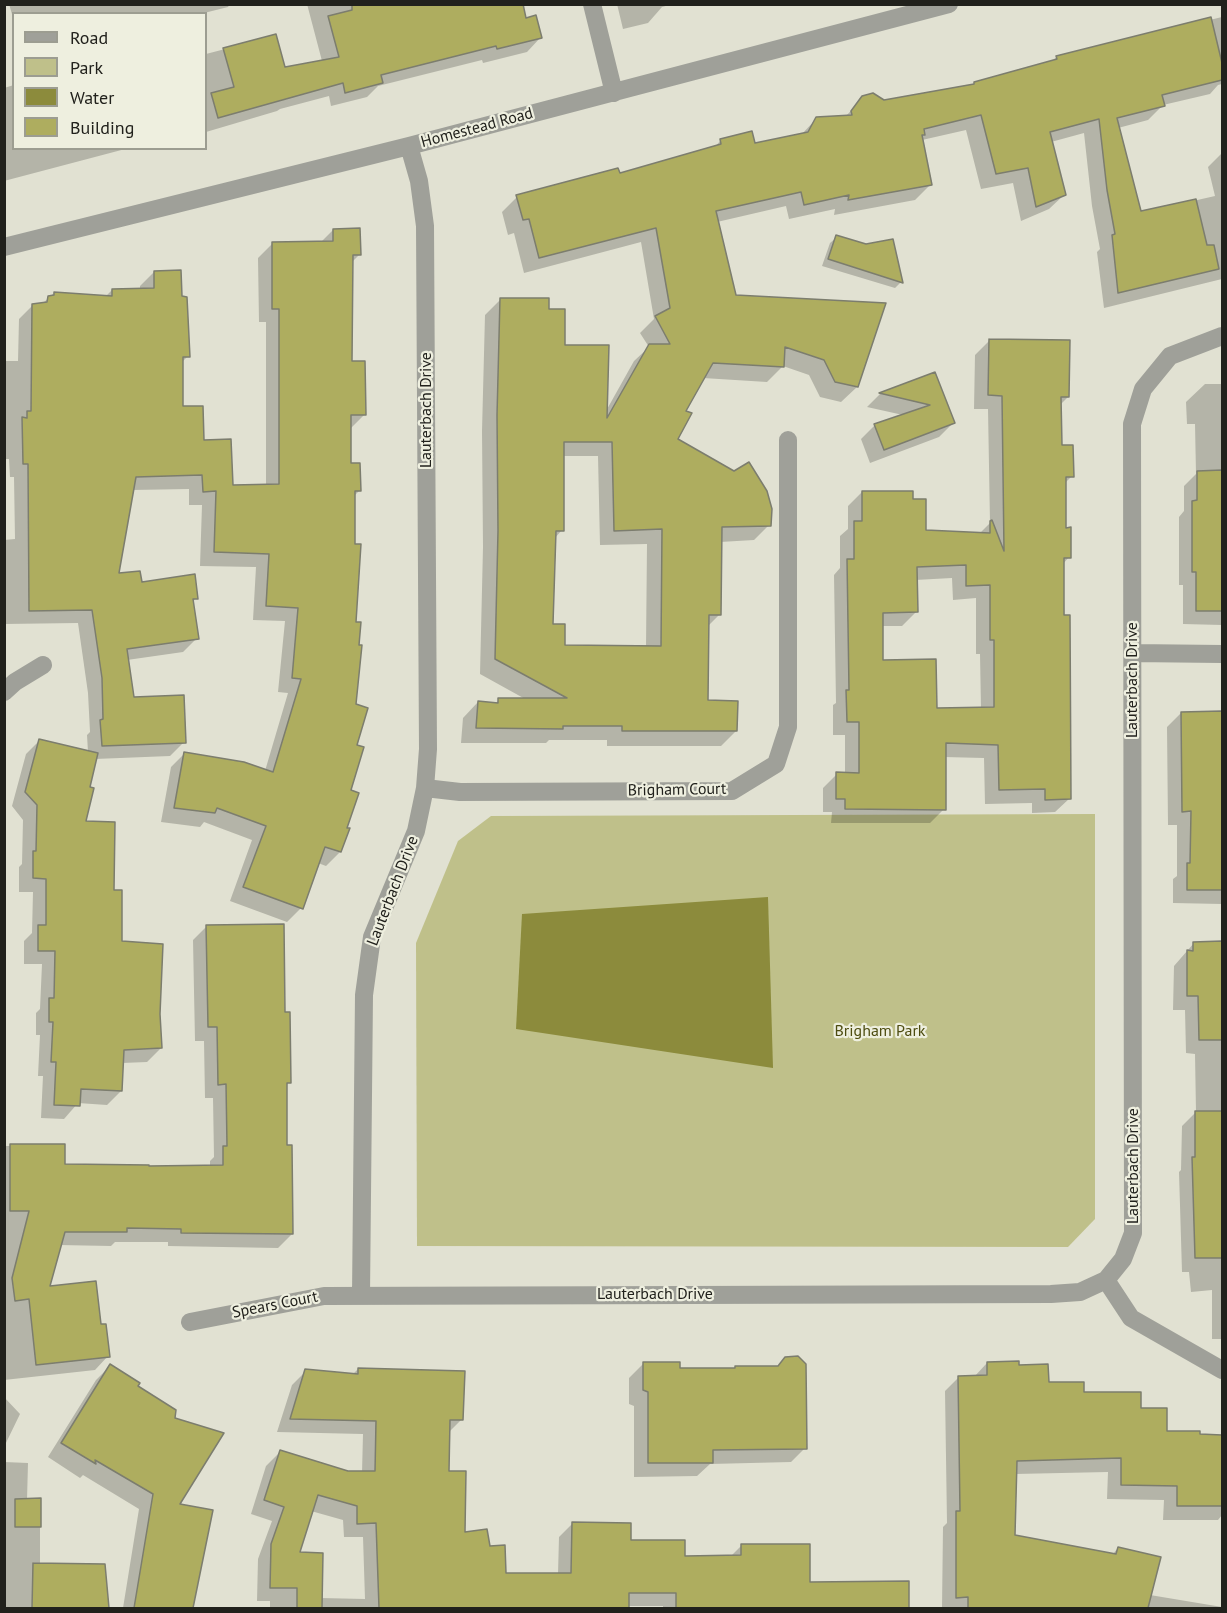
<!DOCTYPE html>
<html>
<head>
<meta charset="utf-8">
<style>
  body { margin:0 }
  #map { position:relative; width:1227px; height:1613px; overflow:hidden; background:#e1e1d2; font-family:"PT Sans",sans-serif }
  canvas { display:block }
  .frame { position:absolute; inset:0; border:6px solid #21211c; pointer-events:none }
  .legend { position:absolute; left:12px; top:12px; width:195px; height:138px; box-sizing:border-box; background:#eeefdf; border:2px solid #9c9d91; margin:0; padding:8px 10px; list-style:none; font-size:18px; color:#21211c }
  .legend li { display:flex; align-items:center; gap:12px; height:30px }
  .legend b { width:30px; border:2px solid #9c9d91 }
</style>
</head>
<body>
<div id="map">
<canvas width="1227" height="1613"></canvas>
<div class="frame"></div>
<ul class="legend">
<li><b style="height:8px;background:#9fa099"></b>Road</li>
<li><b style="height:16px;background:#bfc08a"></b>Park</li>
<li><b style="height:16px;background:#8c8b3c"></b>Water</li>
<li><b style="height:16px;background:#aead5f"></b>Building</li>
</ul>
</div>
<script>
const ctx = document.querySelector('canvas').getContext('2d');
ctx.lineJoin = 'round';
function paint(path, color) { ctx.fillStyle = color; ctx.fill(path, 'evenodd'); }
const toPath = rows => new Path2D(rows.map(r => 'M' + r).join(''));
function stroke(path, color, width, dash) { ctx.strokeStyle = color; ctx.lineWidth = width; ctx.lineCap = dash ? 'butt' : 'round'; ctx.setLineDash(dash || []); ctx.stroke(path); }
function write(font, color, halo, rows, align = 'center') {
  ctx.font = font + ' "PT Sans",sans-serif'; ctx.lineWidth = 4.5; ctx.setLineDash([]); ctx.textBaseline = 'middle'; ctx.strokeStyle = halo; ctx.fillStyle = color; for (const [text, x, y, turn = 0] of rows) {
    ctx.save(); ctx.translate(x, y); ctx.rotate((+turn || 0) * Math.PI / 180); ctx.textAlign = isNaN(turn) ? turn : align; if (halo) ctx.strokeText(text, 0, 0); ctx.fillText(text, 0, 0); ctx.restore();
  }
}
paint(toPath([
  [1095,814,1095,1219,1068,1247,417,1246,416,943,458,841,491,816]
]), '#bfc08a');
paint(toPath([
  [768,897,773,1068,516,1029,522,914]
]), '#8c8b3c');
paint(toPath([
  [9,4,230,4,228,7,200,14,14,14,14,21],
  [307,4,360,4,525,20,541,37,527,52,483,63,482,60,378,86,367,97,331,106,329,96,280,109,277,111,206,132,206,54,275,36,284,69,322,61],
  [617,4,673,4,662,7,648,23,623,29],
  [1222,17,1222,84,1218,85,1210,94,1163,105,1148,120,1118,128,1140,213,1215,196,1208,167,1222,153,1222,279,1104,308,1097,252,1100,249,1092,206,1084,133,1051,142,1065,194,1049,209,1021,221,1013,183,981,189,966,130,922,140,930,185,915,200,834,215,835,209,789,219,786,206,717,222,735,297,884,305,857,387,841,402,820,397,809,375,783,366,767,382,703,378,684,412,676,440,769,525,754,540,720,542,720,614,707,627,707,701,736,731,721,746,607,746,607,740,549,740,546,743,461,743,463,718,478,702,495,704,499,700,527,700,480,674,483,547,482,431,485,315,500,300,548,310,564,347,606,411,634,361,649,347,640,333,654,319,641,242,524,273,514,233,508,235,502,212,517,197,619,174,714,148,721,140,753,145,801,135,817,118,845,117,863,98,883,102,972,86,975,83,1052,61,1057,57],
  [563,456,598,456,600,545,647,544,646,647,564,647,552,625,554,539,562,530],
  [14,85,14,148,129,148,4,181,4,88],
  [333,230,360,254,351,263,350,363,365,414,351,428,349,464,359,491,354,496,355,746,345,829,348,829,340,852,326,866,318,863,301,908,287,922,230,901,252,840,204,822,200,827,161,822,171,767,185,753,265,771,288,693,278,692,285,621,253,620,256,567,200,566,202,505,189,505,189,489,132,490,118,575,141,583,196,598,192,603,197,638,183,652,127,660,132,699,184,742,170,756,95,759,88,788,84,823,113,892,120,942,159,1014,161,1048,147,1062,122,1063,121,1091,107,1105,78,1103,64,1119,41,1118,43,1076,38,1076,40,1035,36,1035,36,1013,40,1009,42,964,24,964,24,941,32,933,33,892,19,892,19,867,22,864,23,820,12,806,26,754,40,740,88,752,87,735,90,732,88,693,78,623,4,624,4,540,15,539,14,477,10,477,9,459,4,459,4,361,18,361,19,319,33,305,42,304,54,293,105,297,112,290,140,290,140,286,154,272,181,298,188,356,181,363,182,408,232,487,266,486,266,322,259,322,258,258,272,244,320,243],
  [837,237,901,282,895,288,822,266,830,243],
  [989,341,1068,397,1060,405,1060,446,1072,476,1064,484,1064,529,1069,557,1063,564,1070,798,1055,812,1032,813,1032,803,985,804,984,758,944,757,944,809,930,823,831,823,832,812,823,812,823,788,837,774,845,774,845,735,833,735,833,705,836,703,834,575,840,568,840,536,848,529,848,506,862,492,911,500,925,531,979,534,990,523,988,409,974,409,975,355],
  [952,578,953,600,976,598,976,654,980,654,981,709,935,709,882,662,882,626,902,626,916,612,915,580],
  [934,374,953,423,939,437,870,463,861,439,875,425,903,415,867,407,880,394],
  [1205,384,1222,384,1222,625,1183,624,1183,585,1179,585,1179,517,1184,511,1184,486,1196,474,1195,424,1187,424,1186,402],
  [1181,713,1222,713,1222,904,1173,903,1173,879,1177,876,1177,825,1168,825,1167,727],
  [207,926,283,1013,289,1082,286,1086,286,1146,292,1234,278,1248,168,1246,168,1242,115,1242,111,1246,59,1245,48,1287,100,1325,108,1356,95,1370,4,1380,4,1146,63,1146,64,1166,210,1167,210,1161,214,1157,213,1098,205,1098,204,1041,195,1041,193,940],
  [1194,943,1222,943,1222,1339,1212,1339,1212,1290,1191,1292,1189,1272,1182,1272,1179,1172,1181,1170,1182,1126,1196,1112,1195,1054,1186,1053,1185,1010,1173,1010,1174,966],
  [786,1358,805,1448,791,1462,710,1464,697,1476,634,1477,634,1406,629,1404,629,1378,643,1364,679,1370,733,1369,735,1367,777,1367],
  [987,1363,1018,1367,1048,1384,1139,1409,1166,1433,1222,1436,1222,1515,1218,1520,1163,1520,1164,1500,1107,1499,1108,1472,1015,1474,1014,1537,1112,1555,1118,1548,1150,1595,1222,1607,1222,1608,942,1608,943,1527,947,1523,945,1391,959,1377,974,1377],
  [110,1366,135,1387,177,1505,211,1512,192,1608,123,1608,139,1509,83,1475,80,1478,48,1457,96,1380],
  [358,1369,462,1419,448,1433,447,1473,464,1534,488,1548,505,1574,558,1574,559,1537,573,1523,683,1557,730,1557,742,1545,808,1583,907,1582,907,1608,663,1608,663,1606,627,1606,627,1608,270,1608,270,1601,257,1601,258,1559,272,1521,251,1514,266,1466,280,1452,348,1473,362,1473,363,1434,277,1432,292,1385,306,1371,352,1375],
  [311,1511,343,1520,344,1537,363,1537,365,1599,320,1598,298,1554],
  [4,1397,20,1414,4,1447],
  [4,1462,28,1463,27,1500,40,1500,40,1565,103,1565,107,1608,4,1608]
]), '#0003');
const building = toPath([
  [352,4,523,4,526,18,536,15,542,38,497,49,496,46,381,75,383,83,345,93,343,83,218,118,211,93,234,87,223,48,276,34,285,67,339,57,328,16,352,10,352,4],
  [1211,17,1222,63,1222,80,1162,95,1165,106,1117,118,1141,211,1196,199,1207,245,1214,245,1219,269,1118,293,1112,235,1115,234,1107,190,1099,119,1050,132,1066,195,1036,207,1028,168,996,174,981,115,924,129,925,135,922,135,932,185,848,200,849,195,804,205,801,192,716,211,736,295,886,303,858,387,835,382,824,360,785,347,784,367,713,363,686,411,692,413,678,439,734,471,749,462,767,491,772,509,771,526,722,527,721,615,709,615,708,700,738,701,737,731,622,731,622,726,563,726,563,729,476,728,478,701,498,703,498,698,567,698,495,659,498,531,497,415,500,298,549,298,549,309,565,309,565,345,609,345,607,418,649,344,670,344,655,316,670,308,656,228,539,258,529,219,523,220,516,195,618,168,620,173,721,144,720,139,752,131,755,143,808,132,816,117,852,115,851,111,862,96,873,93,884,100,974,84,974,82,1057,59,1056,56,1211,17],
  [564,442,612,442,614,531,662,529,661,646,565,645,565,624,553,624,556,531,564,531,564,442],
  [360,228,361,255,353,255,352,361,365,361,366,415,351,415,351,463,360,463,361,491,355,491,355,544,361,544,356,622,361,622,359,645,362,645,356,704,368,708,357,745,364,747,351,790,359,793,347,828,350,828,341,852,325,847,303,909,243,887,266,826,217,808,215,813,174,808,184,752,244,762,273,772,301,679,292,678,298,608,266,606,269,554,214,552,216,491,203,492,202,475,136,477,119,573,140,571,142,582,195,574,198,599,193,599,199,639,127,649,134,697,184,695,186,743,102,746,100,720,103,719,102,678,92,610,29,611,28,464,23,464,22,417,27,418,27,411,31,411,32,304,47,302,48,296,54,295,54,292,112,296,112,289,154,288,154,271,181,270,182,296,187,297,190,357,183,357,183,406,203,406,204,440,231,439,233,485,279,484,279,309,272,309,272,242,333,241,333,229,360,228],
  [836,235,866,244,893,239,903,283,828,259,836,235],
  [989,339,1070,340,1069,397,1061,397,1062,445,1073,445,1074,477,1066,477,1066,528,1071,527,1071,558,1064,558,1064,615,1070,615,1071,799,1045,800,1045,789,999,790,998,745,946,743,946,810,845,809,845,799,836,799,836,772,859,773,859,722,847,722,846,690,849,690,847,559,854,559,854,521,862,521,862,491,913,491,913,499,926,499,926,530,990,533,990,521,992,520,1004,551,1002,396,988,395,989,339],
  [966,565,966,586,990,585,990,640,994,640,994,707,937,708,936,659,883,660,883,613,918,612,917,567,966,565],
  [935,372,955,423,884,450,874,424,930,405,879,393,935,372],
  [1222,470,1222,611,1196,611,1196,572,1192,572,1192,501,1197,500,1197,471,1222,470],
  [1222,711,1222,890,1187,890,1187,863,1190,863,1191,811,1182,812,1181,712,1222,711],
  [39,739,98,753,90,787,94,788,86,821,115,822,114,890,122,890,122,941,163,944,160,1014,162,1048,124,1050,122,1091,81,1089,80,1106,54,1105,56,1062,51,1062,53,1022,49,1022,49,998,54,998,55,951,38,951,38,925,46,925,46,879,33,878,33,851,36,851,37,805,25,792,39,739],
  [284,924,285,1012,290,1012,291,1083,287,1083,287,1145,292,1145,293,1234,181,1233,181,1229,127,1228,127,1232,65,1232,50,1286,96,1281,101,1324,106,1324,110,1357,36,1365,29,1299,15,1301,12,1278,29,1211,10,1211,10,1144,65,1144,65,1164,149,1165,149,1166,223,1165,223,1146,227,1146,226,1084,218,1085,217,1027,208,1027,206,925,284,924],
  [1222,941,1222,1040,1199,1040,1198,996,1187,996,1187,950,1193,951,1193,942,1222,941],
  [1195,1111,1222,1111,1222,1258,1195,1258,1192,1157,1195,1157,1195,1111],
  [798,1356,806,1364,807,1449,713,1450,713,1463,648,1463,648,1392,643,1390,643,1362,680,1362,680,1368,735,1368,735,1366,778,1366,785,1357,798,1356],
  [1019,1361,1019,1365,1048,1364,1049,1382,1084,1382,1084,1392,1141,1392,1141,1408,1167,1408,1167,1431,1200,1431,1200,1434,1222,1435,1222,1506,1177,1506,1177,1486,1121,1485,1121,1458,1017,1461,1015,1535,1116,1554,1118,1547,1161,1557,1148,1608,968,1608,968,1597,956,1598,956,1511,960,1511,958,1376,987,1375,987,1362,1019,1361],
  [110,1364,140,1383,138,1386,176,1410,175,1418,224,1433,180,1504,213,1510,193,1608,134,1608,153,1494,95,1460,96,1464,61,1443,110,1364],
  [358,1368,465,1371,463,1420,450,1420,449,1471,466,1471,465,1532,487,1529,490,1546,505,1545,506,1573,571,1573,572,1522,631,1523,631,1540,685,1540,685,1556,741,1555,741,1544,810,1544,810,1582,909,1581,909,1608,676,1608,676,1593,629,1593,629,1608,379,1608,376,1523,357,1524,357,1506,318,1495,300,1552,323,1553,322,1608,297,1608,297,1588,270,1588,271,1544,284,1507,264,1500,280,1450,348,1471,375,1471,376,1421,290,1419,305,1369,358,1374,358,1368],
  [41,1498,41,1527,15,1527,15,1499,41,1498],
  [33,1563,105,1564,109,1608,32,1608,33,1563]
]);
paint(building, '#aead5f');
stroke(building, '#7c7d6e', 1.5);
stroke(toPath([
  [592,4,614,93],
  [4,247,409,146,949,4],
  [1132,653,1222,654],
  [4,692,15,682,43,665],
  [425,788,460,792,732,791,776,764,788,727,788,440],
  [1106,1280,1131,1318,1222,1370],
  [361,1295,364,995,372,937,416,831,425,788,428,749,425,226,419,181,409,146],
  [190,1322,324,1296,1051,1294,1080,1292,1106,1280,1123,1259,1133,1233,1132,424,1143,389,1170,356,1222,336]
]), '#9fa099', 18);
write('16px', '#21211c', '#eeefdf', [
  ["Homestead Road",477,128,-15],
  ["Lauterbach Drive",426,410,-90],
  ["Lauterbach Drive",1132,680,-90],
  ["Brigham Court",677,790,-1],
  ["Lauterbach Drive",393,891,-69],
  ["Lauterbach Drive",1133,1166,-90],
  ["Lauterbach Drive",655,1294],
  ["Spears Court",275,1305,-11]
]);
write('16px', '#4d4c10', '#eeefdf', [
  ["Brigham Park",880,1031]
]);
</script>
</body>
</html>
